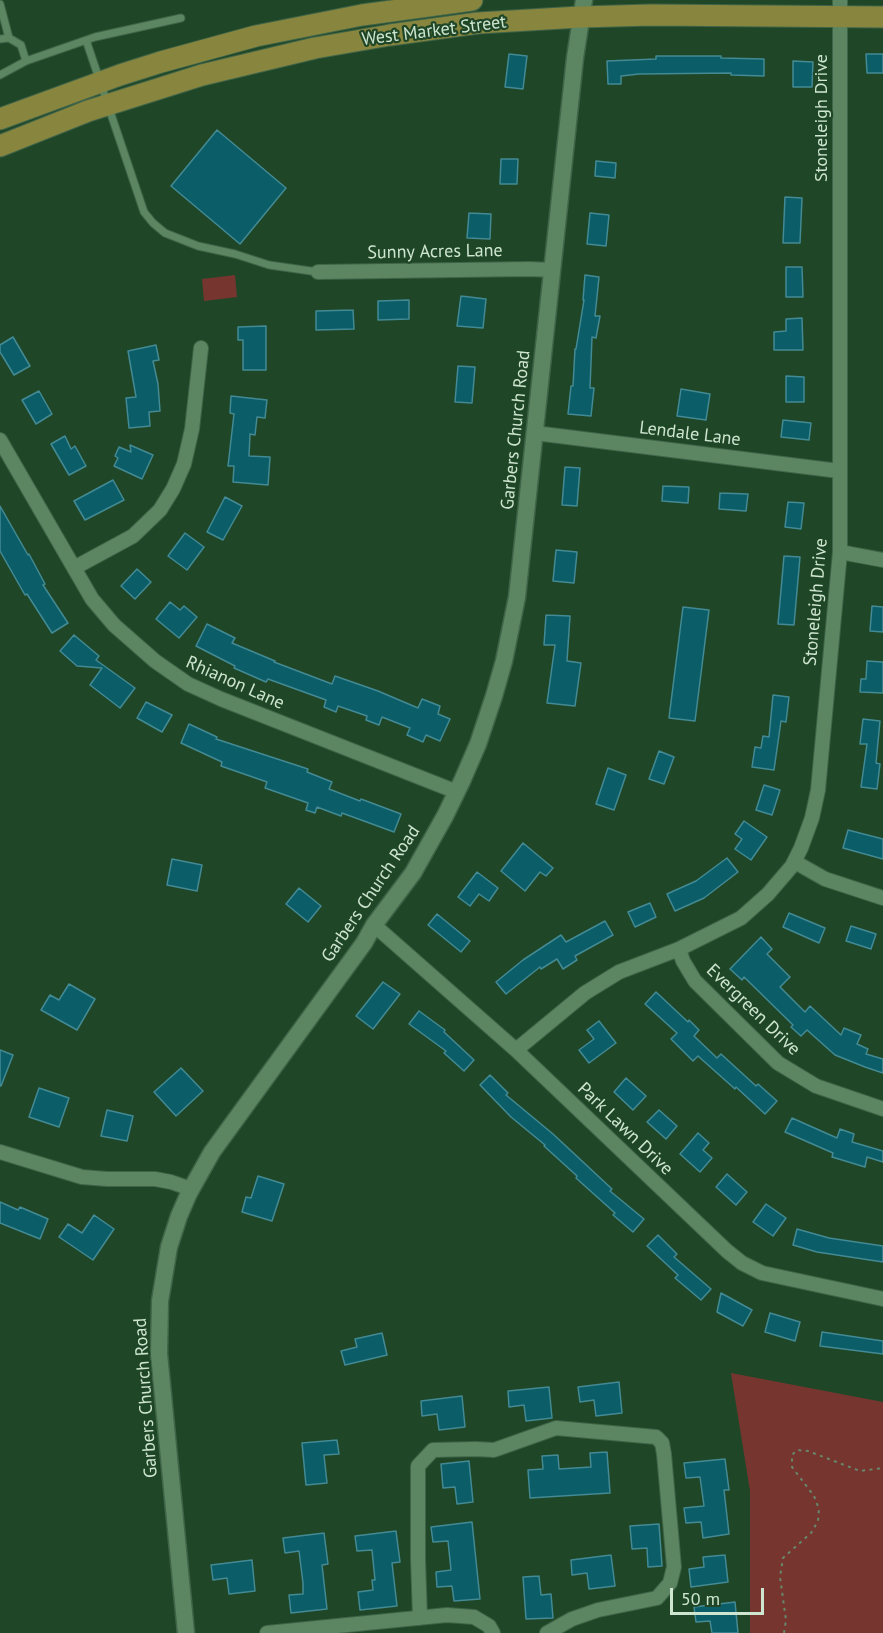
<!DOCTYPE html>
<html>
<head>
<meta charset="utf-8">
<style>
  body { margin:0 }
  #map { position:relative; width:883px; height:1633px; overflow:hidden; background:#1f4727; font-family:"PT Sans",sans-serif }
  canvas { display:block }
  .scale { position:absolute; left:670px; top:1588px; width:94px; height:27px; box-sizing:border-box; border:3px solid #cee5d0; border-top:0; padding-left:8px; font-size:18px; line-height:21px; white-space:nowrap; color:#cee5d0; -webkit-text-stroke:4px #1f4727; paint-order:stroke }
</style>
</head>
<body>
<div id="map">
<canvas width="883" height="1633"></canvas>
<div class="scale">50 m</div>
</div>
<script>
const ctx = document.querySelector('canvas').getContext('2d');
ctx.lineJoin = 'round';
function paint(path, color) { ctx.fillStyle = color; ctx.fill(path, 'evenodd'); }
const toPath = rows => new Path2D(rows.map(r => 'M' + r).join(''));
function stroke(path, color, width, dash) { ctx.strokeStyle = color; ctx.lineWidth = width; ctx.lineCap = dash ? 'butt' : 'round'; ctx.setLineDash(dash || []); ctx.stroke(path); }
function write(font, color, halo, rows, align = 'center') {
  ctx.font = font + ' "PT Sans",sans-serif'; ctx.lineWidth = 4.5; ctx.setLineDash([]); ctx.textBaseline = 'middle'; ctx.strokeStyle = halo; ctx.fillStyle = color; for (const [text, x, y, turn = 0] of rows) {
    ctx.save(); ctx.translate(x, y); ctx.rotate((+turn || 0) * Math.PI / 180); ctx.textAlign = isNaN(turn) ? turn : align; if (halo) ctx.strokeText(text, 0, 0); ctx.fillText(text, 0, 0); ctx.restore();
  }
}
paint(toPath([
  [235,275,237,297,204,301,202,279],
  [731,1373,883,1402,883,1633,750,1633,750,1491]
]), '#76362f');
const building = toPath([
  [509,54,527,56,523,89,505,87,509,54],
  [866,54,883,54,883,73,867,73,866,54],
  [656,56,721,56,721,58,764,59,764,76,731,75,731,73,639,74,621,76,621,84,608,84,607,61,656,59,656,56],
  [793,61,813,62,812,87,793,87,793,61],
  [217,130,286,188,240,244,171,186,217,130],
  [501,159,518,159,517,184,500,184,501,159],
  [596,161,616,163,615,178,595,176,596,161],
  [785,197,802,198,800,243,783,243,785,197],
  [469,213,491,214,490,239,467,238,469,213],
  [590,213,609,215,606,246,587,244,590,213],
  [786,267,802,267,803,297,786,297,786,267],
  [585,275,599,277,595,316,600,316,596,338,592,337,590,388,594,388,591,416,568,414,571,386,573,386,575,349,576,349,584,300,583,300,585,275],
  [461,296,486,299,483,328,457,326,461,296],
  [409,300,409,319,378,320,378,301,409,300],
  [353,310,354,329,316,330,316,311,353,310],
  [802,318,803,350,774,350,774,332,786,331,786,319,802,318],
  [266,326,266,370,243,370,243,340,238,340,238,327,266,326],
  [13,337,30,366,14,375,0,352,0,345,13,337],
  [156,345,159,360,153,361,158,384,160,411,149,412,150,426,129,428,126,398,136,397,128,351,156,345],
  [458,366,475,367,472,403,455,402,458,366],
  [786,376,804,377,804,402,786,402,786,376],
  [681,389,710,394,706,420,677,416,681,389],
  [39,391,52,414,36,424,22,400,39,391],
  [231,396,267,400,265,418,257,417,255,435,250,434,249,456,270,457,268,485,233,482,234,466,228,466,234,414,230,413,231,396],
  [783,420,811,423,809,440,781,437,783,420],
  [65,436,71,449,75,446,86,466,69,475,51,444,65,436],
  [130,445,153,455,142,479,114,466,118,458,115,456,119,447,131,452,130,445],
  [565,467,580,468,577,506,562,505,565,467],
  [113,480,124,500,85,520,74,501,113,480],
  [663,486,689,487,688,503,662,501,663,486],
  [720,493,748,494,746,511,719,509,720,493],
  [225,497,242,506,223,540,207,532,225,497],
  [788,502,804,503,801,529,785,527,788,502],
  [0,506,28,555,29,554,45,584,43,585,68,623,52,633,27,594,25,595,0,551,0,506],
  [185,533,204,547,187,570,168,556,185,533],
  [556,550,577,552,574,583,553,581,556,550],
  [784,556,800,557,794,625,778,624,784,556],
  [137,569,151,582,135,599,121,586,137,569],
  [170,602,180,610,184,606,197,617,179,638,156,619,170,602],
  [872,606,883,607,883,632,870,631,872,606],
  [683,607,709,610,695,721,669,718,683,607],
  [546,615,570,616,567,661,581,663,575,706,547,703,555,645,544,645,546,615],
  [207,624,235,638,232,643,275,661,274,662,332,684,335,676,378,691,418,708,422,699,440,706,438,714,450,719,440,741,426,735,423,742,407,735,410,728,382,717,379,725,366,720,367,716,338,706,336,712,324,707,326,700,268,679,266,682,234,668,235,666,196,646,207,624],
  [74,635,99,656,96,660,135,688,120,708,90,685,102,668,77,666,60,651,74,635],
  [867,661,883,662,883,693,860,692,861,679,866,679,867,661],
  [773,695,789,697,786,722,781,721,774,770,752,767,755,747,761,748,763,736,769,737,773,695],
  [146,702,172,715,162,732,137,718,146,702],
  [863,719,880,721,876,763,880,764,877,789,861,787,867,744,860,744,863,719],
  [189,724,217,737,216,739,308,769,307,772,332,782,329,789,360,801,361,799,401,814,394,832,342,813,341,816,317,807,315,813,306,810,308,803,265,788,267,782,221,766,222,762,181,743,189,724],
  [659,751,674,757,664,784,649,779,659,751],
  [608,768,626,775,614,810,596,804,608,768],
  [764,785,780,790,772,815,756,810,764,785],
  [744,821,767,837,751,860,735,849,742,839,735,834,744,821],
  [848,830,883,839,883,859,843,848,848,830],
  [523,843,553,868,546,876,540,872,525,891,501,871,523,843],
  [727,858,738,872,704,898,675,911,667,894,696,881,727,858],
  [172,859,202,865,197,891,167,885,172,859],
  [477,872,498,888,489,901,479,894,470,906,458,897,477,872],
  [299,888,321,906,308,922,286,904,299,888],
  [650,903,656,917,635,927,628,912,650,903],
  [789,913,825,928,819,943,783,927,789,913],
  [437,914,470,941,461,952,428,925,437,914],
  [605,921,613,935,575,956,577,960,563,969,557,959,541,969,540,967,506,994,496,982,523,960,561,935,566,942,605,921],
  [851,926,876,934,871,949,846,941,851,926],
  [761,937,772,949,767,954,790,977,780,987,805,1012,810,1006,841,1035,844,1028,861,1035,857,1044,868,1049,866,1054,883,1059,883,1073,865,1067,835,1055,807,1030,801,1036,791,1027,793,1025,744,977,742,980,730,969,761,937],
  [383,982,400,994,373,1029,356,1016,383,982],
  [69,984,95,999,77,1030,41,1010,50,995,59,1000,69,984],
  [656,992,688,1022,689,1020,699,1030,694,1036,717,1058,721,1054,756,1086,758,1084,777,1101,765,1114,736,1087,735,1089,698,1056,693,1061,671,1039,677,1033,645,1004,656,992],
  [419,1011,445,1030,444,1032,474,1060,464,1071,444,1053,446,1051,409,1024,419,1011],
  [599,1021,616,1043,589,1063,579,1050,594,1039,587,1030,599,1021],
  [0,1050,13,1055,1,1086,0,1086,0,1050],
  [181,1068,203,1091,176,1116,154,1092,181,1068],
  [490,1075,508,1093,506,1095,553,1134,612,1189,610,1191,644,1219,633,1232,613,1215,615,1213,576,1178,577,1176,544,1146,545,1145,511,1117,480,1085,490,1075],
  [626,1078,646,1096,633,1110,614,1092,626,1078],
  [39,1088,69,1098,59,1127,29,1117,39,1088],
  [107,1110,133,1116,127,1141,101,1136,107,1110],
  [659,1110,677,1126,666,1139,647,1122,659,1110],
  [792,1118,837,1138,840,1129,854,1134,852,1142,883,1151,883,1162,867,1157,865,1167,832,1157,833,1153,785,1132,792,1118],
  [698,1133,709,1143,703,1150,712,1158,700,1172,680,1154,698,1133],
  [727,1174,747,1192,736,1205,716,1187,727,1174],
  [258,1176,284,1184,272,1221,242,1212,246,1197,251,1198,258,1176],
  [0,1202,18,1210,20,1207,48,1219,40,1239,0,1223,0,1202],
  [766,1204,786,1218,773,1236,753,1222,766,1204],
  [94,1215,114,1229,93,1260,59,1237,68,1224,82,1233,94,1215],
  [797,1229,829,1238,883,1246,883,1262,817,1252,793,1245,797,1229],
  [658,1235,677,1254,674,1257,711,1289,701,1300,675,1278,678,1275,647,1246,658,1235],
  [721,1293,752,1310,743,1326,717,1312,721,1293],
  [770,1313,800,1322,795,1341,765,1332,770,1313],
  [822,1332,883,1341,883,1354,820,1346,822,1332],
  [382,1333,387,1355,345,1365,341,1351,357,1347,355,1339,382,1333],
  [619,1382,622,1413,596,1416,594,1400,580,1402,578,1387,619,1382],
  [549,1387,552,1418,526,1421,524,1405,509,1407,508,1391,549,1387],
  [462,1396,465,1427,439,1430,437,1414,422,1416,421,1401,462,1396],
  [337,1440,339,1454,324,1455,327,1483,306,1485,302,1443,337,1440],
  [607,1452,610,1493,530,1498,528,1470,543,1469,542,1456,558,1455,559,1469,591,1467,590,1453,607,1452],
  [725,1459,729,1490,724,1490,729,1534,703,1538,701,1522,686,1523,684,1508,704,1506,700,1477,686,1478,684,1463,725,1459],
  [469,1461,473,1502,457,1504,455,1487,443,1488,441,1464,469,1461],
  [472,1522,480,1599,454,1601,452,1586,437,1587,436,1572,451,1570,448,1541,433,1542,431,1527,472,1522],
  [659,1524,662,1566,648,1567,647,1548,632,1549,630,1526,659,1524],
  [396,1531,400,1562,392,1563,397,1606,360,1610,358,1592,373,1590,372,1580,375,1580,372,1550,357,1551,355,1536,396,1531],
  [324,1533,328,1564,322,1565,327,1609,291,1613,289,1595,303,1594,303,1583,299,1551,285,1553,283,1538,324,1533],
  [611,1555,615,1586,589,1589,587,1573,572,1575,571,1560,611,1555],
  [725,1555,728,1582,691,1587,689,1569,704,1567,703,1557,725,1555],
  [252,1560,255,1591,229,1594,227,1578,213,1580,211,1565,252,1560],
  [539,1576,541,1595,551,1594,553,1618,526,1619,523,1577,539,1576],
  [735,1602,738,1633,712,1633,710,1621,696,1622,694,1607,735,1602]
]);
paint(building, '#0b5d67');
stroke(building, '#438a94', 1.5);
const service = toPath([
  [0,4,9,38],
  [0,39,9,38,21,45,26,61],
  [86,40,144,212,153,223,165,233,198,246,235,254,269,265,318,272],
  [0,75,26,61,95,37,181,18]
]);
const minor = toPath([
  [318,272,529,269,552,270],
  [535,433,839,471],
  [0,440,92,599,114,625,155,661,188,684,221,699,457,792],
  [840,552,883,560],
  [74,568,133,536,160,510,173,489,184,464,192,429,201,348],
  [795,862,825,879,883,898],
  [374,925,516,1050,727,1251,742,1263,762,1273,883,1299],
  [679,949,683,961,695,981,778,1063,816,1086,883,1109],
  [516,1050,585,993,619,972,679,949,741,918,768,894,792,866,801,848,812,818,818,790,840,552,840,0],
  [0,1152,82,1177,107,1179,155,1179,171,1182,191,1189],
  [420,1618,418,1559,418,1466,433,1450,476,1449,494,1450,556,1428,656,1437,662,1443,664,1454,674,1567,670,1583,657,1598,598,1610,572,1619,547,1633],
  [267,1633,447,1615,474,1617,489,1626,493,1633]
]);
const tertiary = toPath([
  [186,1633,159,1354,160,1301,169,1247,179,1216,189,1193,212,1152,364,943,374,925,413,873,445,816,462,781,478,744,494,696,504,661,517,597,575,58,584,0]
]);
const primary = toPath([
  [0,119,120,75,161,62,256,36,362,15,472,0],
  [0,146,88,111,202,75,315,48,390,35,478,23,580,17,651,15,883,17]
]);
stroke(service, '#3f6448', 9);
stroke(minor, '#3f6448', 16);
stroke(tertiary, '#3f6448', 19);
stroke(primary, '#3f6448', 23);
stroke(toPath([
  [784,1633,786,1620,780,1577,783,1558,811,1533,818,1521,819,1509,814,1496,792,1467,792,1455,797,1450,808,1451,860,1471,883,1468]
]), '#67886c', 2, [3, 4.5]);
stroke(service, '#5c8662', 7);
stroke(minor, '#5c8662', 14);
stroke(tertiary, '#5c8662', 16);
stroke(primary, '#88853e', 21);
write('18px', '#cee5d0', '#1f4727', [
  ["West Market Street",434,31,-7],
  ["Stoneleigh Drive",822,118,-90],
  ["Sunny Acres Lane",435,252,-1],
  ["Garbers Church Road",516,430,-84],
  ["Lendale Lane",690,434,7],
  ["Stoneleigh Drive",816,602,-85],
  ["Rhianon Lane",235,683,24],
  ["Garbers Church Road",371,894,-56],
  ["Evergreen Drive",753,1010,44],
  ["Park Lawn Drive",625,1129,44],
  ["Garbers Church Road",146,1398,-94]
]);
</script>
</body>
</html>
